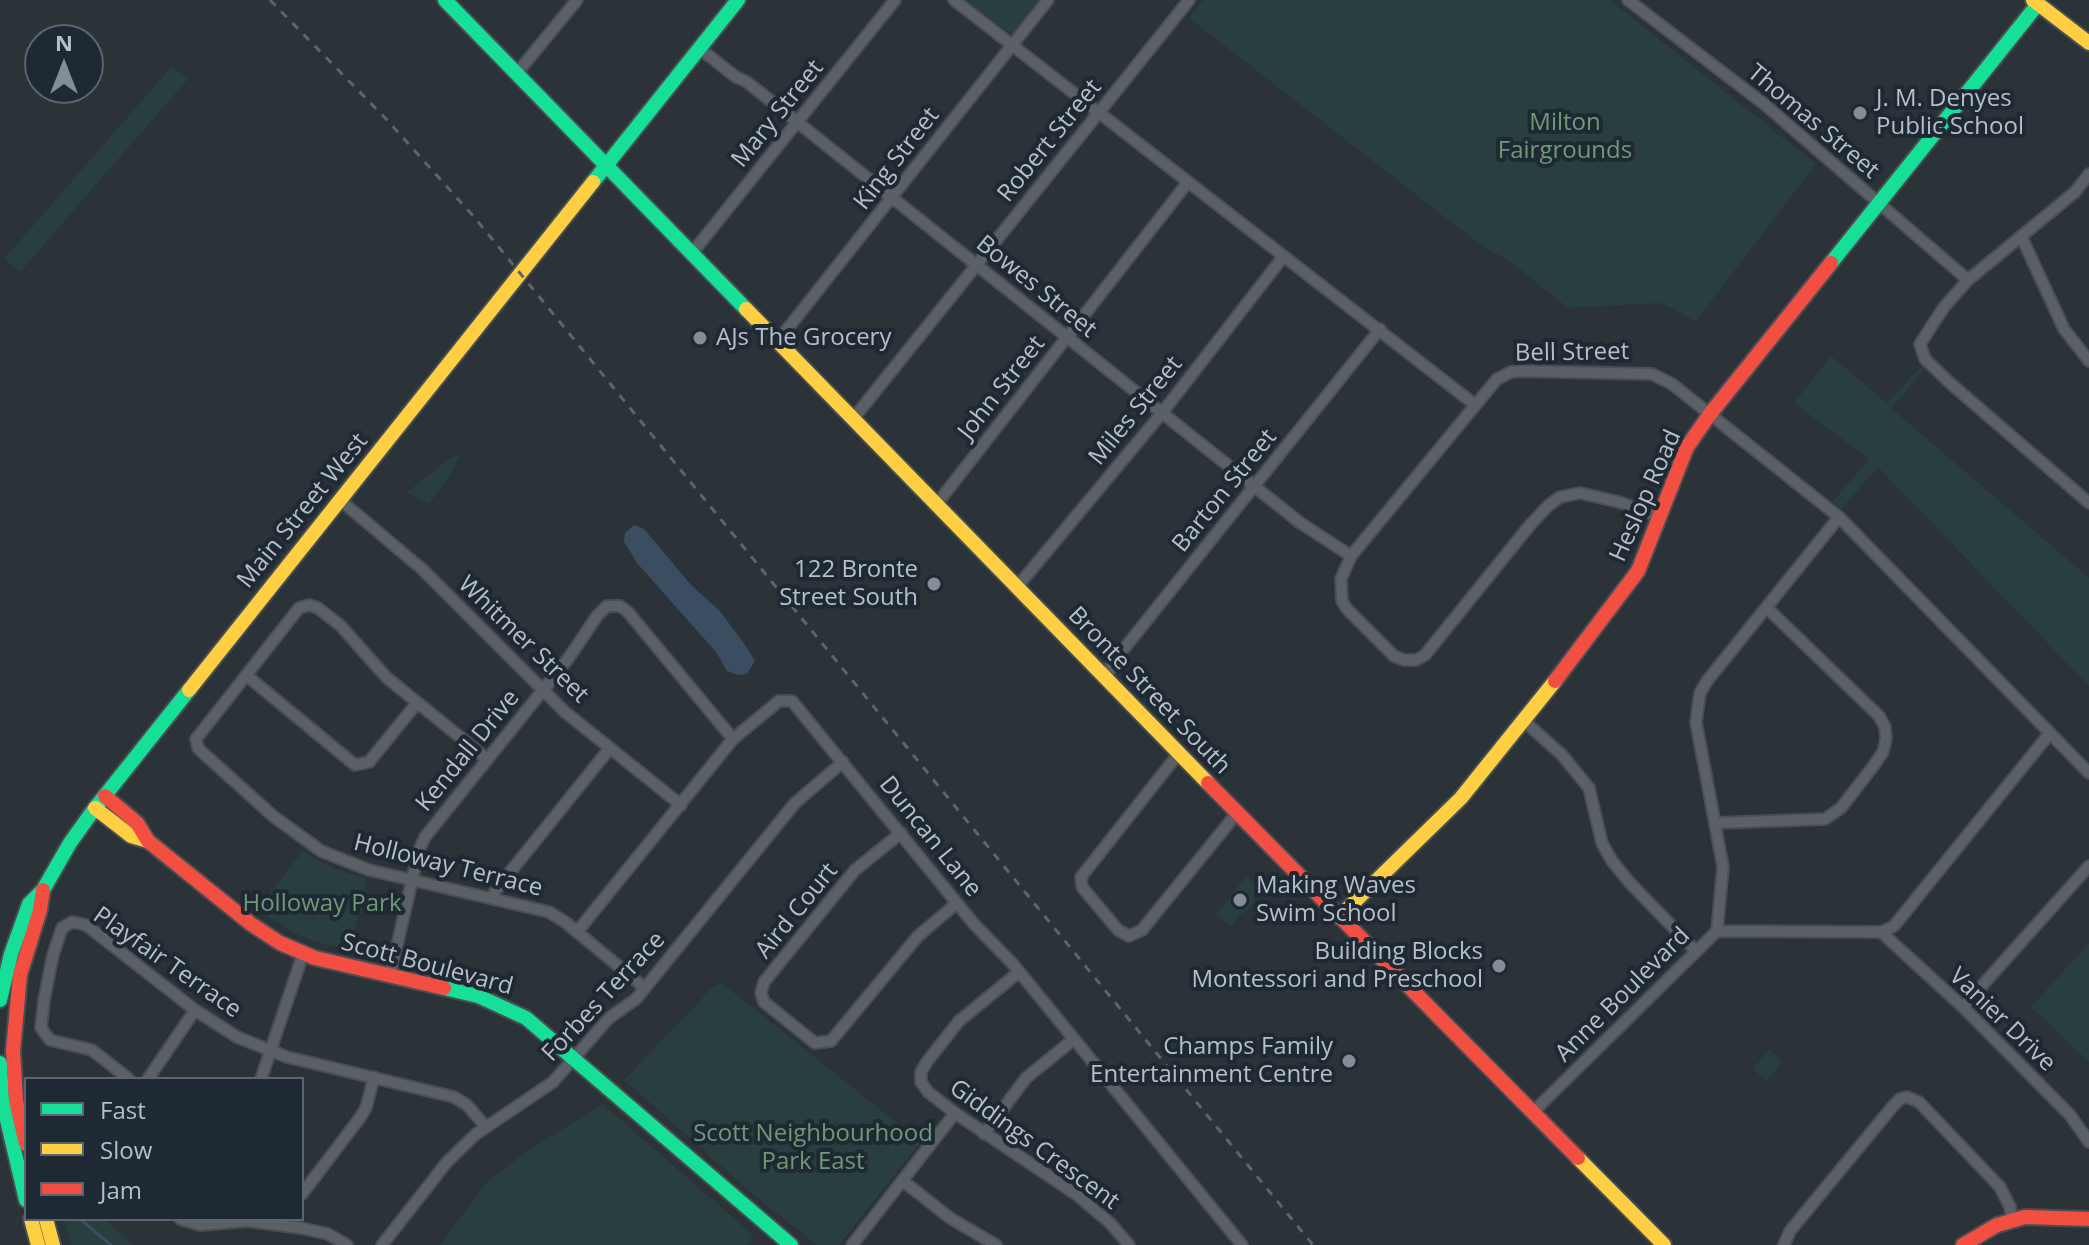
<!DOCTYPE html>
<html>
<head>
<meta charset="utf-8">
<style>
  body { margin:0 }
  #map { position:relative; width:2089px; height:1245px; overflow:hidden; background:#2b3238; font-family:"Open Sans",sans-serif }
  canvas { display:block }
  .legend { position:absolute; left:24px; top:1077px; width:280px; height:144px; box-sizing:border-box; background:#1f2933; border:2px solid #5b656f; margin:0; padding:10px 14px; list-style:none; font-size:24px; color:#b6bfc8 }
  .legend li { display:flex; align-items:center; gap:16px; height:40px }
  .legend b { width:40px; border:2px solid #5b656f }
  .north { position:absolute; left:24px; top:24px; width:80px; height:80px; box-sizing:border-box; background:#1f2933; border:2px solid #5b656f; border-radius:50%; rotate:0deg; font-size:22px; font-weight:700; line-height:32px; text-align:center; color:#b6bfc8 }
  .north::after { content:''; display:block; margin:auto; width:28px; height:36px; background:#858e96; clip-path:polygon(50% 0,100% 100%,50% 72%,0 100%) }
</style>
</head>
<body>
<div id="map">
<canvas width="2089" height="1245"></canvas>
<ul class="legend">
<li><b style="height:10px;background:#16e098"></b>Fast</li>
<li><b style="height:10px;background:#ffcf43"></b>Slow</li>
<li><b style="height:10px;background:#f24e42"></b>Jam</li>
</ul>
<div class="north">N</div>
</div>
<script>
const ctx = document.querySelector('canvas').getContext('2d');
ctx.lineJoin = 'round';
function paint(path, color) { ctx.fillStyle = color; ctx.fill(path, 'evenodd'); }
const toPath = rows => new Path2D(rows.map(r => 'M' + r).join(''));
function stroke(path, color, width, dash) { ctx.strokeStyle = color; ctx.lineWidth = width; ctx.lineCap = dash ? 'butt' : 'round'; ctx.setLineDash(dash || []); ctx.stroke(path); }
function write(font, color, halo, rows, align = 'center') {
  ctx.font = font + ' "Open Sans",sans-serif'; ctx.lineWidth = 8; ctx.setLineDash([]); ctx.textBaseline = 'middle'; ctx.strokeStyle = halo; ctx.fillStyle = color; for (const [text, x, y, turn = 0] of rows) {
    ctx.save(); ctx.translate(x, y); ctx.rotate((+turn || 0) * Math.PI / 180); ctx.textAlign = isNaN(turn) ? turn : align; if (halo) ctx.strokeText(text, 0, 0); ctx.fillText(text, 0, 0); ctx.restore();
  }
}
paint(toPath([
  [966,0,1040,0,1012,35],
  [1203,0,1610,0,1816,164,1696,321,1661,303,1568,308,1515,265,1478,243,1189,18],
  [172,66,188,79,20,272,4,259],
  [1831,356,1887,403,1922,365,1926,368,1891,408,2089,578,2089,686,1878,467,1841,509,1833,501,1869,459,1794,403],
  [461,453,451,474,429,504,407,492,446,461],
  [303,851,332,868,367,879,350,950,316,942,294,933,257,909],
  [1246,876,1260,889,1254,896,1254,903,1243,915,1240,913,1232,927,1216,915],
  [2089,943,2089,1062,2031,1007],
  [723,984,921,1142,839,1245,817,1245,754,1195,624,1080,715,985],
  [1769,1049,1782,1062,1766,1081,1753,1069],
  [603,1104,754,1236,747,1245,440,1245,487,1182,526,1152],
  [64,1219,105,1219,133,1245,71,1245]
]), '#293e3e');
paint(toPath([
  [634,525,644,529,692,586,719,610,743,642,755,661,747,674,738,675,727,671,716,652,637,563,624,542,625,533]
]), '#3b4e61');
stroke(toPath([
  [80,1219,111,1245]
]), '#3b4e61', 3);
const street = toPath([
  [954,0,1474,404],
  [1628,0,1764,104,1968,280],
  [699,48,736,77,747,82,1299,522,1351,556],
  [517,73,577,0],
  [2089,174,2075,192,1968,280,1944,307,1920,344,1925,359,1950,383,2089,503],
  [2022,238,2064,329,2089,361],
  [692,253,895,0],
  [777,342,1048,0],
  [853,419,1189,0],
  [340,500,422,569,565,712,681,805],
  [936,505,1188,182],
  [1658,516,1619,502,1580,493,1560,497,1549,505,1530,525,1425,655,1416,660,1404,660,1394,656,1347,609,1342,601,1341,579,1351,556,1497,379,1511,372,1521,371,1652,374,1672,384,1839,517,2089,773],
  [1017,587,1162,413,1283,257],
  [246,675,355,765,369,762,417,703],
  [1107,679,1111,665,1380,329],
  [1524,721,1562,755,1589,788,1602,843,1612,861,1630,883,1696,951],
  [1179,753,1081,877,1082,887,1118,930,1129,936,1142,930,1237,813],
  [487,759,386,677,341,626,318,608,309,605,299,608,196,739,198,748,203,753,273,816,321,851,369,870,549,912,565,922,645,988],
  [1717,823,1825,819,1841,808,1874,765,1883,752,1886,739,1885,727,1879,716,1767,608],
  [901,833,855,870,764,982,761,993,764,1002,815,1043,831,1041,918,936,957,903],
  [493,899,495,891,610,748],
  [1717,931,1881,932,1894,926,2050,733],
  [577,932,733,739,779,701,792,701,974,924,1012,963,1242,1245],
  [1881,932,1963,1007,2070,1115,2089,1142],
  [1019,972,959,1021,926,1063,921,1072,921,1082,928,1092,955,1113,1077,1195,1110,1223,1129,1245],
  [390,976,419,850,425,837,568,659,597,616,607,606,620,606,628,612,733,739],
  [1963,1007,2089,866],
  [129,1079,92,1050,50,1040,41,1028,44,1000,53,955,62,928,72,922,86,925,195,1010,237,1037,287,1057,454,1097,467,1105,485,1126],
  [148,1079,195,1010],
  [261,1079,303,954],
  [1533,1112,1717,931,1723,867,1696,722,1700,693,1707,681,1839,517],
  [984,1134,1026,1078,1074,1039],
  [903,1181,950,1218,996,1245],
  [302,1194,359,1119,366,1108,374,1077],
  [180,1219,200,1225,247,1221,301,1228,328,1234,347,1245],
  [382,1245,447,1162,476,1134,553,1082,609,1018,636,999,795,803,843,762],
  [852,1245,955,1113],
  [1784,1245,1790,1231,1893,1106,1900,1099,1907,1097,1919,1102,2000,1187,2010,1207,2012,1220]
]);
const fast = toPath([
  [445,0,746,309],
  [593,182,738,0],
  [1831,263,2038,4],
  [444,988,478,996,526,1018,791,1245],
  [0,1000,11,954,29,904,43,890,70,843,95,808,189,690],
  [0,1063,2,1099,26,1200]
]);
const slow = toPath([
  [2033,0,2089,43],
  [746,309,1208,783],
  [189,690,593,182],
  [95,808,131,836,148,841],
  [1339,917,1461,798,1555,681],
  [1578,1158,1664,1245],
  [31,1219,38,1245],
  [46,1219,53,1245]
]);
const jam = toPath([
  [1555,681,1638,571,1687,447,1710,414,1831,263],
  [1208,783,1578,1158],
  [105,796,137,823,148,841,251,924,280,943,315,958,444,988],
  [26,1144,16,1101,13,1051,20,975,40,910,43,890],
  [1963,1245,1997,1225,2025,1217,2089,1219]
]);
stroke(street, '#494e53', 14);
stroke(fast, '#494e53', 18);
stroke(slow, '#494e53', 18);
stroke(jam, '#494e53', 18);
stroke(street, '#5b6066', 10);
stroke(fast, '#16e098', 14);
stroke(slow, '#ffcf43', 14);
stroke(jam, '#f24e42', 14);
stroke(toPath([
  [270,0,388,121,475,218,1313,1245]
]), '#60646a', 3, [8, 8]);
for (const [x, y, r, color] of [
  [1860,113,8,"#858e96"],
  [700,338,8,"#858e96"],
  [934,584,8,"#858e96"],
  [1240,900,8,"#858e96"],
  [1499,966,8,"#858e96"],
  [1349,1061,8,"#858e96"]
]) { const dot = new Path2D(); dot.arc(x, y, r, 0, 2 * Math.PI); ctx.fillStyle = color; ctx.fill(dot); stroke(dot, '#1f2933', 3); }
write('24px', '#b6bfc8', '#1f2933', [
  ["J. M. Denyes",1876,99],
  ["Public School",1876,127],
  ["AJs The Grocery",716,338],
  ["122 Bronte",918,570,"right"],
  ["Street South",918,598,"right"],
  ["Making Waves",1256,886],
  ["Swim School",1256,914],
  ["Building Blocks",1483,952,"right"],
  ["Montessori and Preschool",1483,980,"right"],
  ["Champs Family",1333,1047,"right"],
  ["Entertainment Centre",1333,1075,"right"]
], 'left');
write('24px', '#b6bfc8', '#1f2933', [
  ["Mary Street",778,114,-51],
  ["Thomas Street",1813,122,40],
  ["Robert Street",1050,141,-51],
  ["King Street",897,159,-52],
  ["Bowes Street",1036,287,39],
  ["Bell Street",1572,353,-1],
  ["John Street",1002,388,-52],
  ["Miles Street",1136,411,-51],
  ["Barton Street",1225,491,-51],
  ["Heslop Road",1646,496,-66],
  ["Main Street West",303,511,-51],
  ["Whitmer Street",523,640,44],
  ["Bronte Street South",1149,691,46],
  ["Kendall Drive",468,751,-51],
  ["Duncan Lane",930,837,51],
  ["Holloway Terrace",448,866,14],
  ["Aird Court",797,911,-51],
  ["Playfair Terrace",167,963,35],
  ["Scott Boulevard",427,965,15],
  ["Anne Boulevard",1623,995,-45],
  ["Forbes Terrace",604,997,-47],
  ["Vanier Drive",2002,1020,44],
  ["Giddings Crescent",1034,1145,36]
]);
write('24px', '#6f9875', '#1f2933', [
  ["Milton",1565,123],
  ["Fairgrounds",1565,151],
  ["Holloway Park",322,904],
  ["Scott Neighbourhood",813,1134],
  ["Park East",813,1162]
]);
</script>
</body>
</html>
